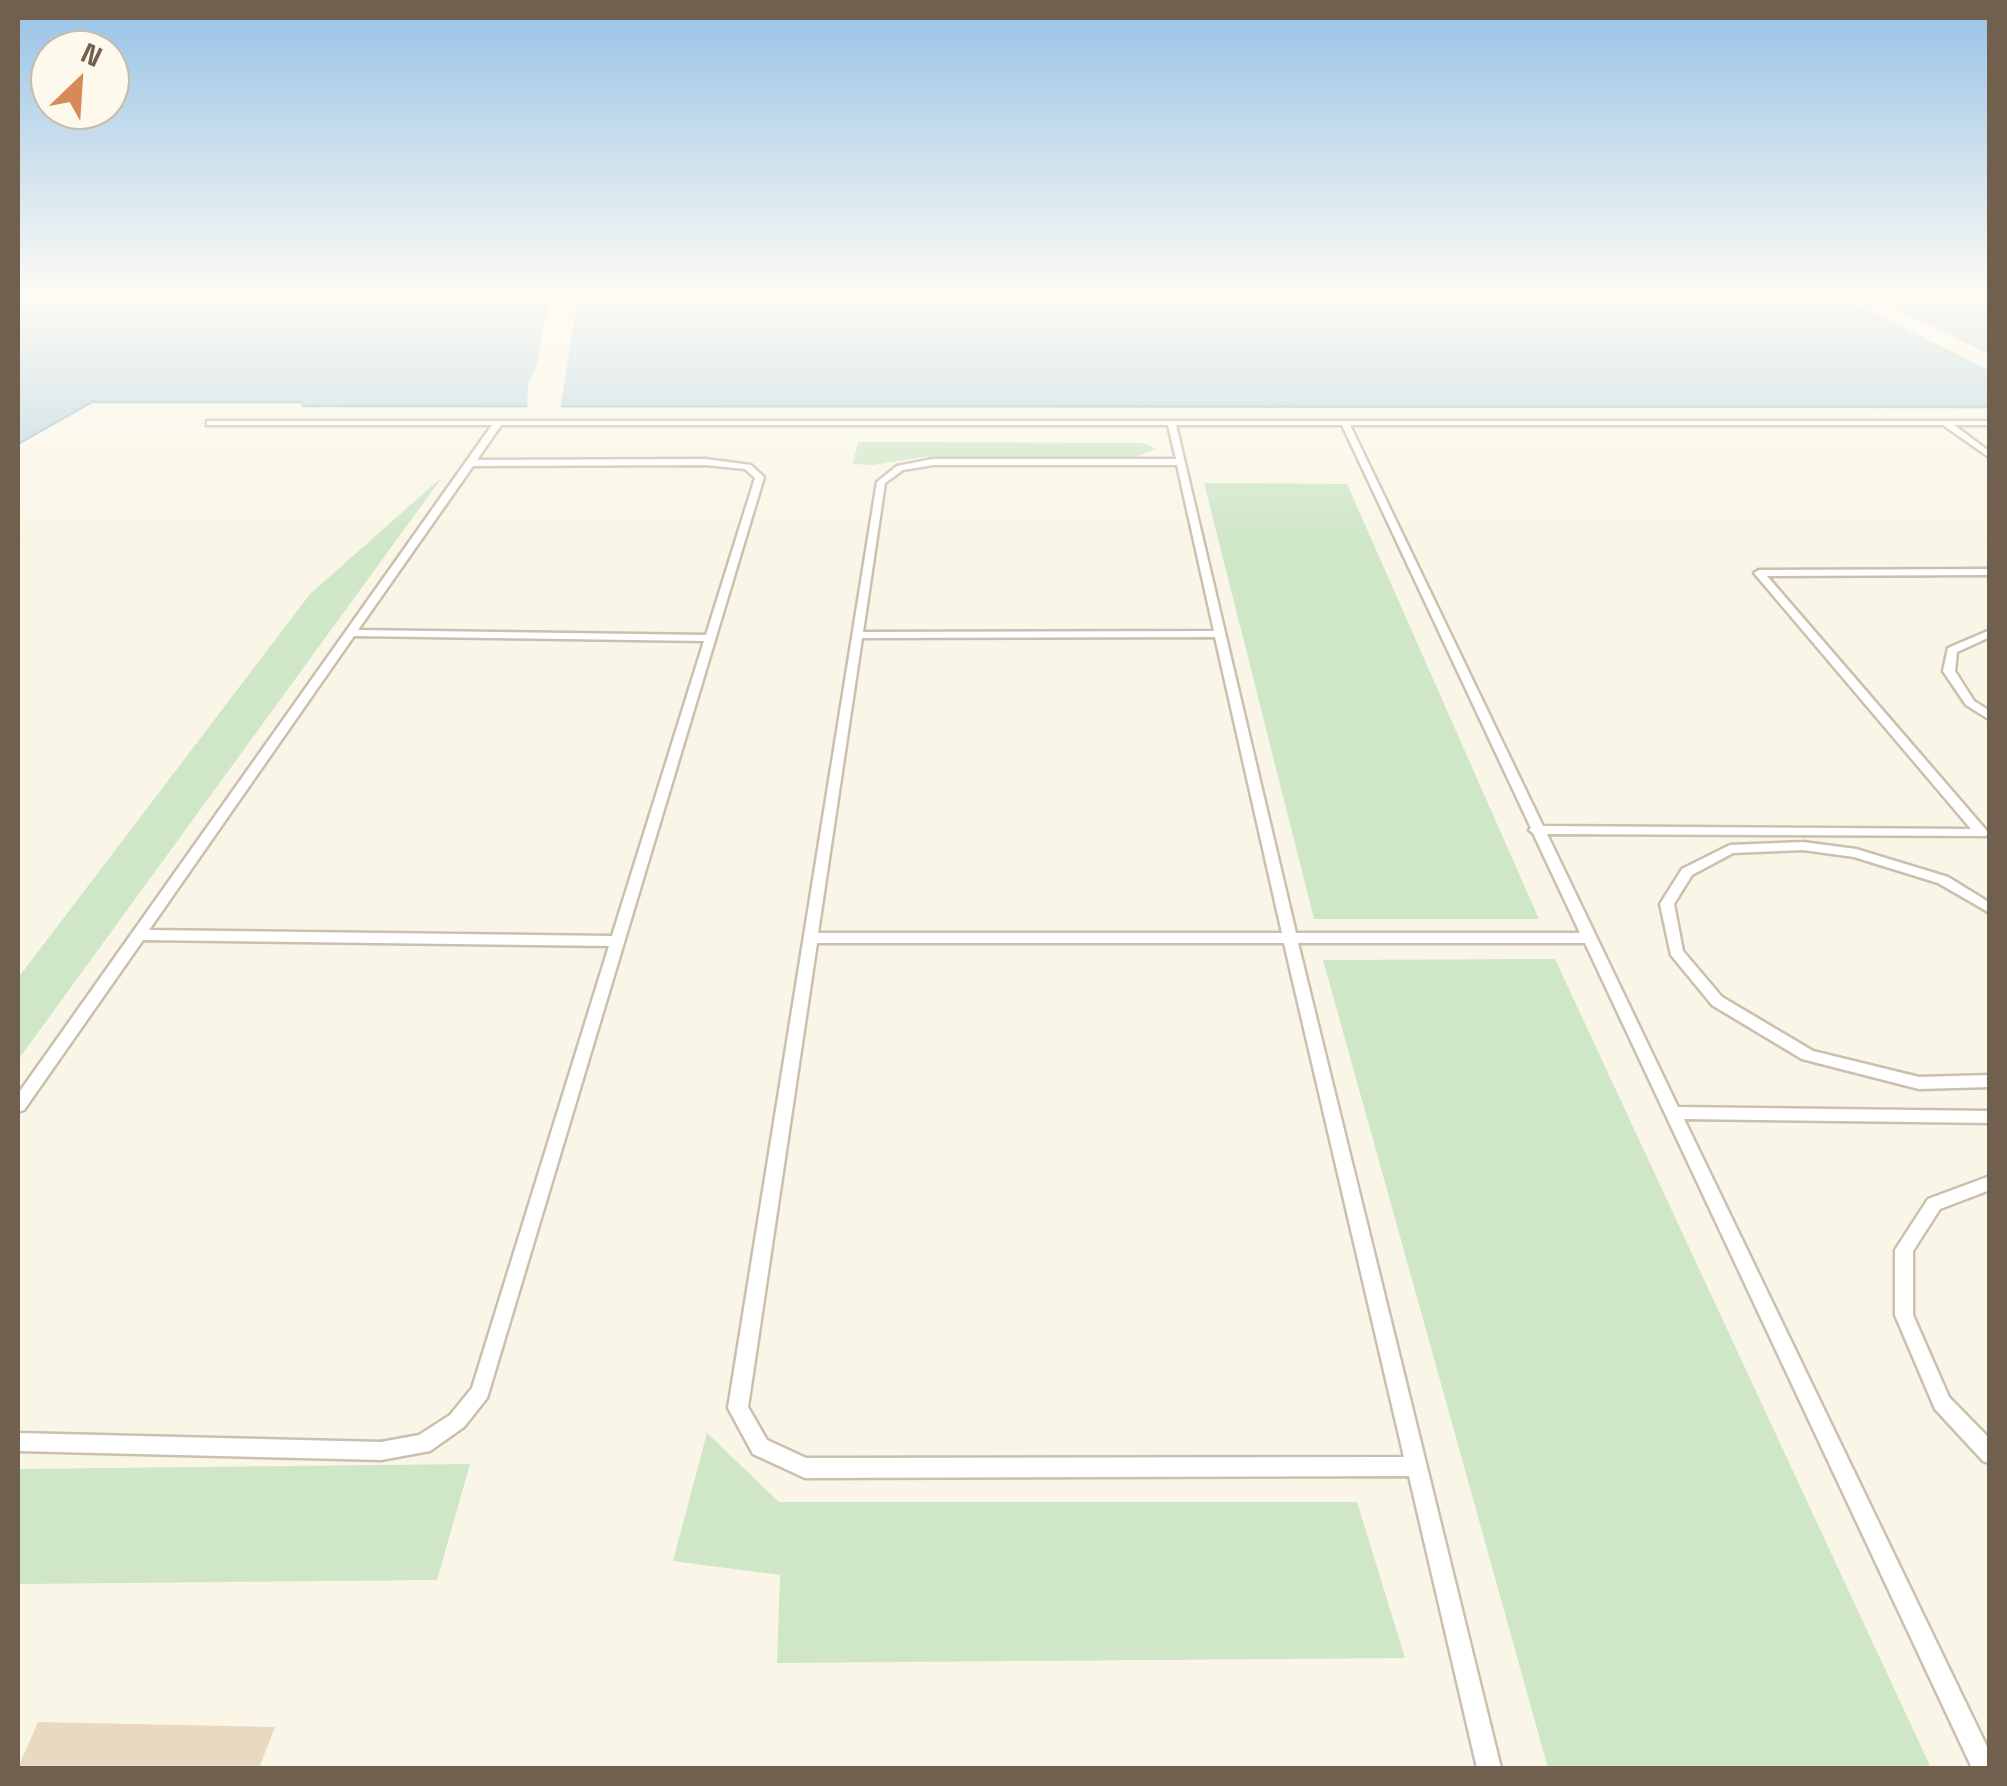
<!DOCTYPE html>
<html>
<head>
<meta charset="utf-8">
<style>
  body { margin:0 }
  #map { position:relative; width:2007px; height:1786px; overflow:hidden; background:#faf6e7; font-family:"Space Grotesk",sans-serif }
  canvas { display:block }
  .frame { position:absolute; inset:0; border:20px solid #71604e; pointer-events:none }
  .north { position:absolute; left:30px; top:30px; width:100px; height:100px; box-sizing:border-box; background:#fdf9ed; border:2px solid #c5bcad; border-radius:50%; rotate:25deg; font-size:28px; font-weight:700; line-height:40px; text-align:center; color:#71604e }
  .north::after { content:''; display:block; margin:auto; width:35px; height:45px; background:#d78a59; clip-path:polygon(50% 0,100% 100%,50% 72%,0 100%) }
</style>
</head>
<body>
<div id="map">
<canvas width="2007" height="1786"></canvas>
<div class="frame"></div>
<div class="north">N</div>
</div>
<script>
const ctx = document.querySelector('canvas').getContext('2d');
ctx.lineJoin = 'round';
function paint(path, color) { ctx.fillStyle = color; ctx.fill(path, 'evenodd'); }
const toPath = rows => new Path2D(rows.map(r => 'M' + r).join(''));
function stroke(path, color, width, dash) { ctx.strokeStyle = color; ctx.lineWidth = width; ctx.lineCap = dash ? 'butt' : 'round'; ctx.setLineDash(dash || []); ctx.stroke(path); }
paint(toPath([
  [858,442,1144,443,1156,449,1133,458,925,457,873,465,853,464],
  [443,476,18,1060,18,978,310,594],
  [1204,483,1347,484,1539,919,1314,919],
  [1555,959,1931,1768,1548,1768,1323,960],
  [707,1433,779,1502,1357,1502,1405,1658,777,1663,780,1575,673,1561],
  [470,1464,437,1580,18,1584,18,1469]
]), '#cfe6c7');
const water = toPath([
  [18,295,1989,295,1989,407,303,406,302,402,92,402,18,444,18,295]
]);
paint(water, '#bed7e2');
stroke(water, '#a5c4d2', 2.5);
paint(toPath([
  [549,295,578,295,560,411,527,411,528,385,537,365],
  [1838,295,1868,295,1989,354,1989,370]
]), '#faf6e7');
paint(toPath([
  [38,1722,275,1727,259,1768,18,1768]
]), '#ead8c0');
const lane = toPath([
  [207,421,1990,421,1990,425,1954,425,1990,452,1990,458,1943,425,1350,425,1543,826,1971,829,1754,573,1759,570,1990,569,1990,575,1767,576,1986,830,1988,833,1986,836,1547,834,1678,1107,1990,1111,1990,1123,1684,1119,1990,1753,1990,1768,1972,1768,1585,943,1298,943,1501,1768,1477,1768,1409,1476,805,1478,753,1454,728,1408,877,482,897,466,933,459,1176,459,1168,425,501,425,477,460,705,459,751,465,764,477,487,1398,464,1427,430,1451,381,1460,18,1451,18,1433,381,1442,419,1435,450,1415,472,1388,609,946,143,940,24,1110,18,1112,18,1094,492,425,207,425,207,421],
  [1176,425,1342,425,1531,828,1529,830,1533,833,1580,933,1296,933,1176,425],
  [705,465,745,469,755,478,706,635,358,630,473,466,705,465],
  [933,465,1177,465,1214,631,863,632,885,483,903,470,933,465],
  [354,636,704,641,612,936,149,930,354,636],
  [1215,637,1282,933,818,933,862,638,1215,637],
  [817,943,1284,943,1404,1457,806,1458,767,1440,748,1407,817,943],
  [1990,630,1990,637,1957,652,1955,671,1974,701,1990,711,1990,720,1966,705,1943,671,1948,648,1990,630],
  [1803,842,1856,849,1948,877,1990,903,1990,913,1938,883,1854,857,1803,850,1733,853,1692,875,1674,904,1683,951,1722,997,1813,1051,1919,1077,1990,1075,1990,1087,1919,1089,1802,1059,1712,1005,1671,955,1660,904,1682,869,1730,845,1803,842],
  [1990,1176,1990,1190,1940,1209,1913,1251,1913,1315,1949,1397,1990,1439,1990,1463,1983,1461,1935,1409,1895,1315,1895,1250,1928,1199,1990,1176]
]);
stroke(lane, '#cbbfae', 5);
paint(lane, '#fff');
const sky = ctx.createLinearGradient(0, 0, 0, 545);
sky.addColorStop(0, '#97c2e6');
sky.addColorStop(0.54, '#fdfbf4');
sky.addColorStop(1, '#fdfbf400');
ctx.fillStyle = sky;
ctx.fillRect(0, 0, 2007, 545);
</script>
</body>
</html>
